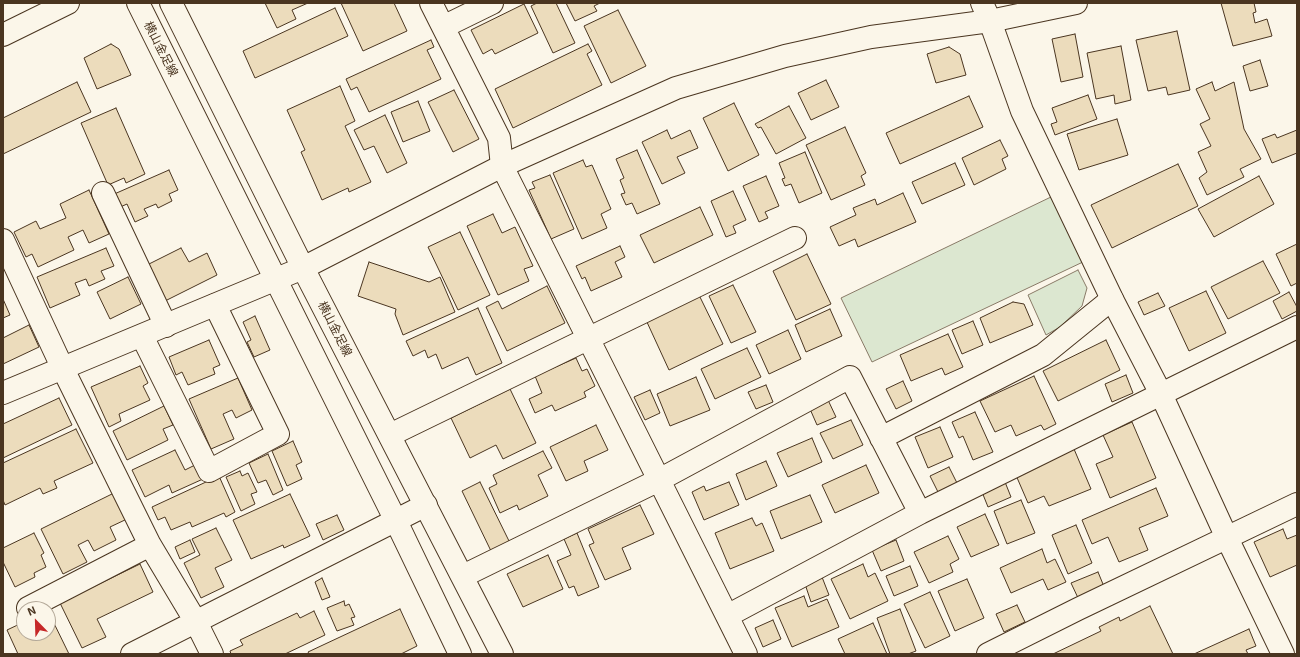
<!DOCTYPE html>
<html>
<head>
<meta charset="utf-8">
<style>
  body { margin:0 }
  #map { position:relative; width:1300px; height:657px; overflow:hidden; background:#fbf6e9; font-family:"Exo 2",sans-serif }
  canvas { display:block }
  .frame { position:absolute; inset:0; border:4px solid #4a3520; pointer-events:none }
  .north { position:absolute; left:16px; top:601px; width:40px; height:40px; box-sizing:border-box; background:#fbf6e9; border:1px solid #b4a999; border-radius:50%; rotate:337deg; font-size:11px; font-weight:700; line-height:16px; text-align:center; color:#4a3520 }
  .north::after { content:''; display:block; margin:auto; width:14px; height:18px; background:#c62828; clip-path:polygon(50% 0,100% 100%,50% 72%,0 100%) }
</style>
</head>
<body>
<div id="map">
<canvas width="1300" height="657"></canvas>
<div class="frame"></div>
<div class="north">N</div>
</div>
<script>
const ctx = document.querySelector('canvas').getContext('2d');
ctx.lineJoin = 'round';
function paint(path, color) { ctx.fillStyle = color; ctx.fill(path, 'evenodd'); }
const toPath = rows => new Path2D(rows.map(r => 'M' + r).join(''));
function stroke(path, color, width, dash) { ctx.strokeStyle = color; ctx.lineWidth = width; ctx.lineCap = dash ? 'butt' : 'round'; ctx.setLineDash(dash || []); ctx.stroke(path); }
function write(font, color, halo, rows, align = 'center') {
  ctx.font = font + ' "Exo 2","Noto Sans JP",sans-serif'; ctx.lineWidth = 3; ctx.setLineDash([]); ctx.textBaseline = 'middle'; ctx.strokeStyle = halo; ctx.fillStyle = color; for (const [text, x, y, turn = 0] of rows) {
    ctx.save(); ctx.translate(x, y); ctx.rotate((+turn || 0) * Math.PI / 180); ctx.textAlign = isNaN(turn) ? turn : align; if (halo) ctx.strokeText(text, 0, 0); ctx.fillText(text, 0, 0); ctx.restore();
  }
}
const green = toPath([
  [1053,196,1085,261,872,362,841,298,1053,196],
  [1078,270,1087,288,1082,306,1060,327,1046,335,1028,295,1078,270]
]);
paint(green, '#dce7d0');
stroke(green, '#887966', 1);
const building = toPath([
  [265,3,308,3,292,10,296,19,277,28,265,3],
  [341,3,394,3,407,31,363,51,341,3],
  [537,3,556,3,575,43,553,53,531,6,537,3],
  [566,3,600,3,594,6,597,11,575,21,566,3],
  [1221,3,1254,3,1256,12,1253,13,1255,23,1267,19,1272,36,1233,46,1221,3],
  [524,4,538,33,495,54,492,49,483,54,471,30,524,4],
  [335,8,348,36,255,78,243,51,335,8],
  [618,10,646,66,611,83,584,26,618,10],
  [1177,31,1190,90,1168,95,1166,87,1148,91,1136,40,1177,31],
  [1075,34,1083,77,1061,82,1052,39,1075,34],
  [431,40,434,47,427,50,441,79,369,112,357,87,351,90,346,79,431,40],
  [111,44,119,49,131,75,97,89,84,58,111,44],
  [588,44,592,51,587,54,602,85,513,128,495,89,588,44],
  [1121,46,1131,100,1115,104,1114,95,1096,99,1087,53,1121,46],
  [949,47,960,54,966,75,936,83,927,54,949,47],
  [1260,60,1268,86,1250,91,1243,66,1260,60],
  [826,80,839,107,811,120,798,93,826,80],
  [77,82,91,112,3,154,3,118,77,82],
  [1212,82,1215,91,1234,82,1244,129,1261,159,1240,169,1244,177,1207,195,1199,178,1207,172,1198,152,1211,146,1200,124,1210,119,1196,89,1212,82],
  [340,86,355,121,345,126,371,182,349,192,348,188,322,200,301,152,305,150,287,110,340,86],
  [454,90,479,139,453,152,428,102,454,90],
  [1088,95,1097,119,1055,135,1051,124,1057,122,1052,108,1088,95],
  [969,96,983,127,900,164,886,133,969,96],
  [418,101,430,131,403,142,391,112,418,101],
  [734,103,759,155,728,171,703,118,734,103],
  [789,106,806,138,776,154,761,127,758,128,755,124,789,106],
  [116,108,145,174,126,183,124,178,108,185,81,123,116,108],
  [385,115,407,163,387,173,374,146,364,150,354,130,385,115],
  [1117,119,1128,155,1079,170,1067,134,1117,119],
  [845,127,866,173,861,176,865,185,831,200,806,145,845,127],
  [667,130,671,139,690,130,698,148,677,157,685,173,662,184,642,142,667,130],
  [1297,130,1297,153,1272,163,1262,139,1275,134,1277,138,1297,130],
  [1000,140,1008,156,1002,159,1006,169,974,185,962,158,1000,140],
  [637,150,660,204,637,214,632,203,626,205,621,194,625,193,620,180,624,178,616,159,637,150],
  [805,152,822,193,799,203,791,184,785,186,782,179,785,178,779,163,805,152],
  [583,160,586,167,592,165,611,209,601,214,607,228,582,239,553,173,583,160],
  [955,163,965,185,922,204,912,182,955,163],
  [1178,164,1198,206,1112,248,1091,205,1178,164],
  [169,170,178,190,169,194,172,201,158,208,156,204,144,209,148,216,135,222,127,204,118,208,112,195,169,170],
  [550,175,574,229,551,239,529,190,535,188,532,182,550,175],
  [766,176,779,206,765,212,768,218,759,222,743,186,766,176],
  [1259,176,1274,204,1214,237,1198,209,1259,176],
  [89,190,109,234,89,243,83,230,68,237,74,250,38,267,32,254,26,257,14,232,36,221,40,229,66,218,60,204,89,190],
  [733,191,746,220,733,226,736,233,726,237,711,201,733,191],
  [903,193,916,222,858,247,855,239,839,246,830,227,856,215,853,208,875,199,877,205,903,193],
  [700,207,713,235,654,263,640,235,700,207],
  [493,214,502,233,515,227,533,266,524,269,529,281,498,295,467,226,493,214],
  [460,232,490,295,458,310,428,247,460,232],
  [1297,244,1297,283,1291,286,1276,254,1297,244],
  [620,246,625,257,615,262,622,277,591,291,585,277,582,279,576,266,620,246],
  [106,248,114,266,101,271,105,279,89,286,86,279,75,283,80,295,50,308,37,277,106,248],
  [181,248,189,262,207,253,217,275,163,302,145,266,181,248],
  [807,254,831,304,796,320,773,271,807,254],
  [1263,261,1280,293,1228,319,1211,287,1263,261],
  [369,262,429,282,440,277,455,312,403,335,395,314,396,309,358,296,369,262],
  [128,277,141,304,110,319,97,292,128,277],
  [733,285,756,332,731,343,709,296,733,285],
  [547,286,565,323,507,351,486,307,498,301,502,309,547,286],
  [1206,291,1226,333,1189,351,1169,308,1206,291],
  [1289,292,1297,307,1297,311,1282,319,1273,301,1289,292],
  [1158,293,1165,306,1144,315,1138,302,1158,293],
  [699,295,723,344,669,370,646,320,699,295],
  [3,299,10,315,3,318,3,299],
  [1013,302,1024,304,1033,325,990,343,980,318,1013,302],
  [478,308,502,363,476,375,468,357,442,369,436,354,428,358,425,350,413,356,406,341,478,308],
  [830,309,842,336,806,352,795,325,830,309],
  [255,316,270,350,254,357,247,342,251,340,243,322,255,316],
  [973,321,983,345,962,354,952,330,973,321],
  [29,325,39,347,3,364,3,338,29,325],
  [788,330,801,359,769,374,756,345,788,330],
  [948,334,963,367,945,375,942,368,911,381,900,355,948,334],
  [209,340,220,365,213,368,215,374,188,385,182,372,176,375,169,357,209,340],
  [1106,340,1120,370,1058,401,1043,371,1106,340],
  [747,348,761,377,715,399,701,369,747,348],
  [576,358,582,371,587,369,595,386,584,392,586,397,555,411,552,405,535,413,529,399,542,393,535,376,576,358],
  [140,366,148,383,143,386,150,400,119,414,121,421,109,427,91,387,140,366],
  [1126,375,1133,393,1112,402,1105,384,1126,375],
  [1034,376,1056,424,1044,430,1041,425,1016,436,1011,425,995,432,980,401,1034,376],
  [696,377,710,410,670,426,657,394,696,377],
  [238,378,252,410,236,418,232,410,223,414,234,439,211,449,189,399,238,378],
  [903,381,912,401,896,409,886,389,903,381],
  [766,385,773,402,756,409,748,392,766,385],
  [510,389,536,443,503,459,496,445,470,458,451,418,510,389],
  [650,390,660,413,645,420,634,397,650,390],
  [59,398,72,425,3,458,3,424,59,398],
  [828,400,836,417,817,425,810,409,828,400],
  [164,406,173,425,163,429,168,440,127,460,113,431,164,406],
  [975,412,993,452,973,460,963,436,959,438,952,422,975,412],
  [851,420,863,445,833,459,820,433,851,420],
  [1132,422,1156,478,1110,498,1096,464,1113,457,1103,435,1132,422],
  [596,425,608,450,584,461,588,471,566,481,550,447,596,425],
  [940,427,953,457,928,468,915,437,940,427],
  [76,429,93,463,54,481,57,488,43,494,40,488,5,505,3,500,3,463,76,429],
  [812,438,822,462,788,477,777,453,812,438],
  [293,441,302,462,296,465,302,479,287,486,272,451,293,441],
  [1074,449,1091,489,1049,506,1044,496,1028,503,1015,473,1074,449],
  [175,450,185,470,197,464,203,479,172,493,169,485,145,497,132,470,175,450],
  [543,451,552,468,538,475,548,496,519,510,517,505,500,513,489,488,497,484,493,475,543,451],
  [268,454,283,490,273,495,266,480,258,483,249,463,268,454],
  [766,461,777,486,746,500,736,474,766,461],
  [866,465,879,493,835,513,822,485,866,465],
  [949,467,957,483,938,492,930,476,949,467],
  [240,471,242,476,248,473,257,492,251,494,255,504,241,511,226,477,240,471],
  [219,476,235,512,226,517,224,513,192,527,190,522,171,530,165,517,158,520,152,507,219,476],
  [480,482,510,543,491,551,462,491,480,482],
  [729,482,739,505,704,520,692,492,704,486,706,491,729,482],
  [1005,482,1011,497,988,507,982,492,1005,482],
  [1156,488,1168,516,1139,528,1148,550,1119,562,1108,537,1092,544,1082,520,1156,488],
  [114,493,127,519,110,527,116,540,94,551,88,540,78,545,87,562,63,574,41,529,114,493],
  [290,494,310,536,284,548,283,545,251,559,233,520,290,494],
  [810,495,822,522,781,539,770,511,810,495],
  [1021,500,1035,533,1007,544,994,511,1021,500],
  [640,505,654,534,622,548,631,569,605,580,589,545,594,543,588,529,640,505],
  [985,514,999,545,971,557,957,527,985,514],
  [337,515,344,530,323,540,316,524,337,515],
  [752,518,756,526,762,523,774,551,730,569,715,533,752,518],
  [1076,525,1092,563,1068,574,1052,535,1076,525],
  [216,528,232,560,215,568,224,587,201,598,184,563,200,555,192,539,216,528],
  [1283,529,1287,539,1297,535,1297,565,1270,577,1254,542,1283,529],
  [34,533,44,553,41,555,46,567,34,573,35,577,15,587,3,562,3,548,34,533],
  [577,533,599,587,578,596,574,586,569,588,557,561,571,555,564,539,577,533],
  [948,536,959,559,950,564,953,572,929,583,914,552,948,536],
  [190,540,195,552,180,559,175,547,190,540],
  [896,540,904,561,881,571,872,550,896,540],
  [1042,549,1047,563,1055,559,1066,582,1048,590,1043,579,1011,593,1000,568,1042,549],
  [548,555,563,589,523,607,507,574,548,555],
  [140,564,153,592,97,619,106,637,82,648,60,603,140,564],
  [863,564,868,577,875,573,888,601,850,619,831,579,863,564],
  [910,566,918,586,894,596,886,576,910,566],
  [1098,572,1105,589,1079,600,1071,583,1098,572],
  [822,577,829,595,811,602,805,584,822,577],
  [322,578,330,597,322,600,315,582,322,578],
  [967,579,984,618,955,631,938,591,967,579],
  [930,592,950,636,925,648,904,604,930,592],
  [804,596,808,607,827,599,839,627,792,647,775,608,804,596],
  [344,601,345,606,349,604,355,617,351,618,354,625,337,631,327,608,344,601],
  [1017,605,1025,622,1004,632,996,614,1017,605],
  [1150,606,1173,654,1053,654,1101,631,1099,627,1119,617,1120,621,1150,606],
  [400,609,417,646,401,654,309,654,308,652,400,609],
  [900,609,916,651,908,654,890,654,877,618,900,609],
  [48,611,69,654,18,654,7,630,24,622,24,633,48,633,48,611],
  [314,611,325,635,285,654,231,654,230,651,243,645,240,640,297,613,300,618,314,611],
  [773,620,781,639,763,647,755,628,773,620],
  [873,623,887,654,845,654,838,639,873,623],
  [1249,629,1256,646,1246,650,1248,654,1194,654,1249,629]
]);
paint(building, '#ecdcbc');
stroke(building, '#4a3520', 1);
const street = toPath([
  [431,3,499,138,502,166,746,654],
  [990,21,1076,3],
  [443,27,492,3],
  [103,193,166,326],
  [3,240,63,369,150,545,196,622,212,654],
  [142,336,209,471,278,434,215,305],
  [390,435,795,238],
  [881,438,1043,355,1112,299],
  [920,513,1297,327],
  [463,576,659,480,850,377,920,513,727,616],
  [28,608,150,545],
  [132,654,426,505],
  [988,654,1078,609,1297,504]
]);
const secondary = toPath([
  [982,3,990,21,1022,111,1112,299,1161,394,1227,538,1283,654],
  [3,393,303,268,502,166,676,88,785,56,871,37,990,21]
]);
const primary = toPath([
  [138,3,396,521,460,654],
  [171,3,303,268,502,654],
  [3,35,68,3]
]);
stroke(street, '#4a3520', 24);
stroke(secondary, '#4a3520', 24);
stroke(primary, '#4a3520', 24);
stroke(street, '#fbf6e9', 22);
stroke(secondary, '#fbf6e9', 22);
stroke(primary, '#fbf6e9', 22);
write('12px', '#4a3520', '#fbf6e9', [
  ["横山金足線",161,49,63],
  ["横山金足線",335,329,63]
]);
</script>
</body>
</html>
